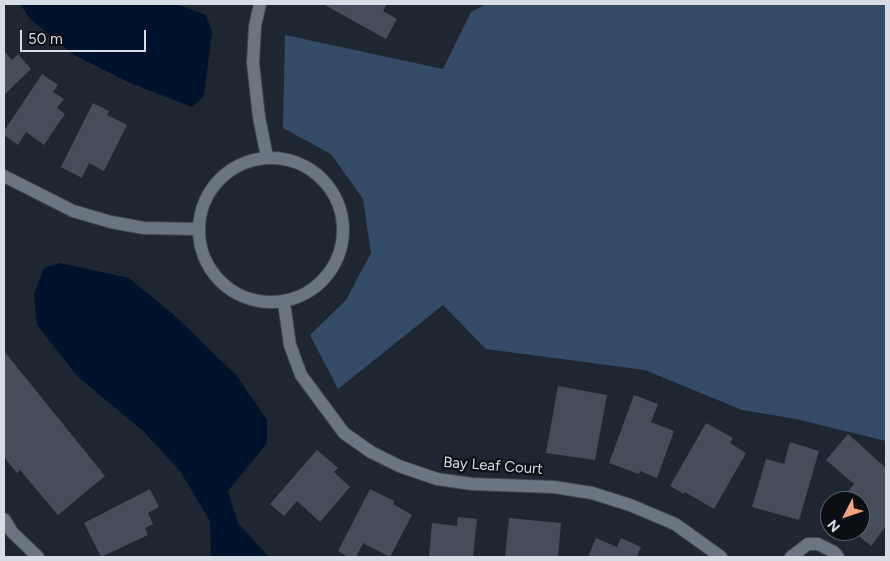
<!DOCTYPE html>
<html>
<head>
<meta charset="utf-8">
<style>
  body { margin:0 }
  #map { position:relative; width:890px; height:561px; overflow:hidden; background:#1e2731; font-family:Figtree,sans-serif }
  canvas { display:block }
  .frame { position:absolute; inset:0; border:5px solid #d7dde4; pointer-events:none }
  .north { position:absolute; left:820px; top:491px; width:50px; height:50px; box-sizing:border-box; background:#0b0f14; border:1px solid #5d6167; border-radius:50%; rotate:229deg; font-size:14px; font-weight:700; line-height:20px; text-align:center; color:#d7dde4 }
  .north::after { content:''; display:block; margin:auto; width:18px; height:22px; background:#f1a17d; clip-path:polygon(50% 0,100% 100%,50% 72%,0 100%) }
  .scale { position:absolute; left:20px; top:30px; width:126px; height:22px; box-sizing:border-box; border:2px solid #d7dde4; border-top:0; padding-left:6px; font-size:15px; line-height:18px; white-space:nowrap; color:#d7dde4; -webkit-text-stroke:4px #0b0f14; paint-order:stroke }
</style>
</head>
<body>
<div id="map">
<canvas width="890" height="561"></canvas>
<div class="frame"></div>
<div class="north">N</div>
<div class="scale">50 m</div>
</div>
<script>
const ctx = document.querySelector('canvas').getContext('2d');
ctx.lineJoin = 'round';
function paint(path, color) { ctx.fillStyle = color; ctx.fill(path, 'evenodd'); }
const toPath = rows => new Path2D(rows.map(r => 'M' + r).join(''));
function stroke(path, color, width, dash) { ctx.strokeStyle = color; ctx.lineWidth = width; ctx.lineCap = dash ? 'butt' : 'round'; ctx.setLineDash(dash || []); ctx.stroke(path); }
function write(font, color, halo, rows, align = 'center') {
  ctx.font = font + ' Figtree,sans-serif'; ctx.lineWidth = 4.5; ctx.setLineDash([]); ctx.textBaseline = 'middle'; ctx.strokeStyle = halo; ctx.fillStyle = color; for (const [text, x, y, turn = 0] of rows) {
    ctx.save(); ctx.translate(x, y); ctx.rotate((+turn || 0) * Math.PI / 180); ctx.textAlign = isNaN(turn) ? turn : align; if (halo) ctx.strokeText(text, 0, 0); ctx.fillText(text, 0, 0); ctx.restore();
  }
}
paint(toPath([
  [486,4,886,4,886,441,796,419,742,410,645,370,486,349,443,305,338,389,310,335,346,300,371,253,363,199,331,154,283,128,285,35,443,69,471,12]
]), '#344b68');
paint(toPath([
  [20,4,176,4,206,15,212,32,204,96,192,107,128,82,74,55,30,19],
  [60,263,129,278,175,316,237,376,267,420,267,443,228,491,238,523,269,557,211,557,210,521,180,471,143,431,77,376,37,325,34,294,44,268]
]), '#00122c');
paint(toPath([
  [323,4,387,4,383,11,397,19,386,39],
  [4,51,12,60,18,54,31,69,4,95],
  [42,74,58,85,53,92,64,99,57,108,65,114,44,145,26,132,18,145,4,135,4,131],
  [93,103,109,111,107,115,127,125,104,171,89,163,82,178,61,167],
  [4,351,105,476,58,515,20,470,17,473,4,457],
  [558,386,607,395,595,460,546,453],
  [634,395,658,404,651,422,674,431,657,478,640,471,639,474,609,463],
  [706,423,733,438,730,443,746,453,714,509,685,492,684,494,670,486],
  [848,434,886,468,886,526,871,546,860,537,860,501,841,501,854,484,826,460],
  [790,442,819,451,799,520,752,507,766,459,784,464],
  [317,450,338,468,334,472,350,487,320,522,297,501,284,516,270,504],
  [150,489,159,507,148,513,153,524,145,528,148,535,101,557,84,523],
  [370,489,394,501,393,504,412,515,390,557,363,543,356,557,349,557,338,551],
  [458,517,477,519,473,557,429,557,432,523,457,526],
  [509,518,561,523,558,557,505,557],
  [596,538,617,547,621,538,641,547,637,556,639,557,588,557]
]), '#444d59');
const minor = toPath([
  [260,4,255,26,253,63,259,117,267,157],
  '199 230a72 72 0 1 1 144 0a72 72 0 1 1-144 0Z',
  [4,176,73,211,111,222,144,228,198,229],
  [284,303,290,345,301,375,344,433,371,452,399,466,437,479,472,484,554,487,592,493,630,505,675,524,721,557],
  [4,519,12,532,38,557],
  [791,557,808,544,818,544,834,552,838,557]
]);
stroke(minor, '#3e454e', 14);
stroke(minor, '#6b7582', 12);
write('15px', '#d7dde4', '#0b0f14', [
  ["Bay Leaf Court",493,466,4]
]);
</script>
</body>
</html>
